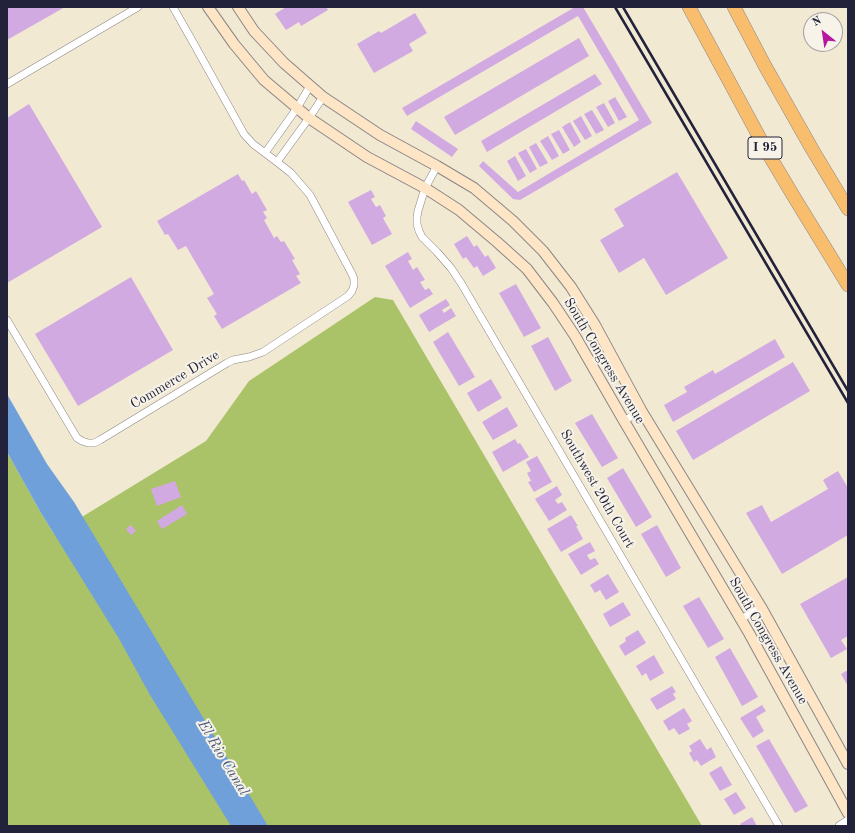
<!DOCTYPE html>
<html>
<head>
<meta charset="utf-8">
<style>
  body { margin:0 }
  #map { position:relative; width:855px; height:833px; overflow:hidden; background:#f2e9d3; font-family:"Old Standard TT",serif }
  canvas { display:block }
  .frame { position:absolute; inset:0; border:8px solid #22223b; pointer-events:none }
  .north { position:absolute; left:803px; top:12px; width:40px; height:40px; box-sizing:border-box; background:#f7f3e8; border:1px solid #a29fa3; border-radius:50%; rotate:330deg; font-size:11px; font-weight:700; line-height:16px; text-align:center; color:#22223b }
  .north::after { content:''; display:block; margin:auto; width:14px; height:18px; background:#b5179e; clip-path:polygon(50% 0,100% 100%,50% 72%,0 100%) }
</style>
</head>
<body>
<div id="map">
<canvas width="855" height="833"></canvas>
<div class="frame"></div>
<div class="north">N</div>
</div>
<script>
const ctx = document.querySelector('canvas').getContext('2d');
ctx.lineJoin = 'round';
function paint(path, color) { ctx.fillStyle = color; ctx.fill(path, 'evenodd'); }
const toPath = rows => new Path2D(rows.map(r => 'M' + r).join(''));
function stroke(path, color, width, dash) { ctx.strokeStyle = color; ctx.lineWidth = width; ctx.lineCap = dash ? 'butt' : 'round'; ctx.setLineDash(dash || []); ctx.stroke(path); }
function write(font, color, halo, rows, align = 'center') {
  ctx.font = font + ' "Old Standard TT",serif'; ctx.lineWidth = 4; ctx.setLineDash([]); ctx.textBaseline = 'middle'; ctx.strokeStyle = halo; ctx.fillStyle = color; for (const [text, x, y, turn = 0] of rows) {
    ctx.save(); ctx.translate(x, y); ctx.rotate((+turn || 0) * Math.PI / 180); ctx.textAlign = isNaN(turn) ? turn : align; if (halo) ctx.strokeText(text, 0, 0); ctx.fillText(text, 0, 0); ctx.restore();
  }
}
paint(toPath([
  [375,297,393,300,702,826,7,826,7,452,41,513,54,534,206,441,249,381]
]), '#abc368');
paint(toPath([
  [7,394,47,464,74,502,268,826,231,826,150,695,118,637,41,513,7,452]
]), '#70a0da');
paint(toPath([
  [7,7,65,7,7,40],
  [286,7,326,7,328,10,301,26,299,22,286,30,275,14],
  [575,7,583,7,652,123,520,200,513,199,479,166,483,161,518,192,639,120,578,16,407,116,402,108],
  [415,13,427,33,409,44,413,51,374,73,357,44,379,31,381,33],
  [579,38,589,56,455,135,444,117],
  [595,74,602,84,487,152,481,141],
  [615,97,627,117,619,121,608,101],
  [604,103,615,123,608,127,596,107],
  [29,104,102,227,7,283,7,118],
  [592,110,604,130,596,134,584,114],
  [581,116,592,136,585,140,573,121],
  [416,121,458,149,452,157,411,129],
  [570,122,581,142,574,147,562,127],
  [559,130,570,150,563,154,551,134],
  [548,136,559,156,552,160,540,141],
  [536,143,548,163,540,167,529,147],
  [526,149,537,169,530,173,518,153],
  [515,156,526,176,518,181,507,161],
  [677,172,728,258,666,295,644,258,619,273,600,240,624,226,614,209],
  [238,174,242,181,244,180,252,194,256,191,267,210,263,212,267,218,264,220,274,238,277,236,281,242,284,241,295,259,292,260,300,274,296,276,301,283,222,329,214,316,217,314,207,298,214,294,186,246,178,250,168,234,165,235,157,221],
  [371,190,375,197,371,199,376,207,380,205,386,216,383,218,392,234,372,245,348,202],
  [467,236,474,247,477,245,485,257,488,255,496,268,483,276,477,266,474,268,466,257,463,259,454,244],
  [408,252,412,259,408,261,413,270,417,267,425,280,420,282,425,290,429,288,433,294,410,308,385,266],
  [131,277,173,350,78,406,35,334],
  [516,284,541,328,524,337,499,293],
  [446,299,450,305,442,310,444,313,451,308,456,316,429,332,419,315],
  [448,332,475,377,459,386,433,342],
  [548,337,572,381,555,391,531,346],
  [775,339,785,357,673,422,664,405,687,392,684,387,713,370,715,374],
  [793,362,810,391,693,460,676,431],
  [491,379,502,398,478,412,467,393],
  [507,407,518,426,493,440,482,422],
  [592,414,618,458,602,467,575,423],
  [515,439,518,444,520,443,529,457,503,472,492,452],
  [537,456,552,482,534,492,528,482,531,481,527,473,531,471,526,462],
  [623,468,652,517,636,527,607,478],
  [838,471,848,488,848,535,782,574,746,513,762,505,771,522,828,489,823,480],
  [175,481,181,497,157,506,151,489],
  [557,486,562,495,555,500,558,504,562,502,567,510,549,521,535,499],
  [182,505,187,514,162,529,157,521],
  [571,515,578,526,576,526,583,539,561,552,547,529],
  [131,525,136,531,131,535,126,529],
  [657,525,681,568,666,577,641,534],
  [590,542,595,551,587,555,590,560,595,558,599,564,581,575,568,554],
  [608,574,619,592,606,600,600,590,595,593,590,585],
  [848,577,848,636,841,640,847,649,831,658,800,604],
  [699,597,724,639,708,648,683,606],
  [623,602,631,615,610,627,603,614],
  [638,630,646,643,625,656,619,646,626,641,625,638],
  [730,648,758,697,742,706,715,657],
  [654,655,664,673,650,681,646,673,642,676,636,666],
  [848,670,848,686,841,674],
  [672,686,676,692,673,694,676,699,657,710,650,699],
  [762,705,766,711,756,717,764,731,753,738,740,718],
  [684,708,692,721,687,724,690,729,679,735,674,728,669,731,663,721],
  [700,739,707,750,711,747,716,757,701,766,697,760,694,762,689,753,692,751,689,746],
  [769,739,808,806,795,813,756,746],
  [721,766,732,785,720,791,709,773],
  [736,792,746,808,734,815,724,799],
  [752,817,757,826,742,826,740,824]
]), '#d2aae2');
const minor = toPath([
  [7,84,138,7],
  [265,153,297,108,310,86],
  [277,162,309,118,323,97],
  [437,166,425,188,418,211,417,217,417,224,419,231,422,237,437,252,451,268,461,283,779,826],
  [7,320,77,438,82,441,88,443,94,443,100,440,227,363,233,360,249,357,263,352,348,296,352,291,354,285,354,279,352,274,310,195,291,173,277,162,253,144,244,134,194,44,173,7],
  [624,421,641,410],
  [741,619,761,607]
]);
const tertiary = toPath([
  [840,826,848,821]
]);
const secondary = toPath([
  [208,7,234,44,264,80,309,118,367,157,425,188,459,210,497,242,527,269,553,303,575,336,624,421,749,633,848,813],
  [238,7,254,31,284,63,323,97,380,135,437,166,474,188,513,221,543,251,571,287,595,325,641,410,761,607,848,764]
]);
const motorway = toPath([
  [689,7,769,155,794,197,848,285],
  [734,7,765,66,812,149,848,209]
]);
stroke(minor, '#8a8687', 8);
stroke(tertiary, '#8a8687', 10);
stroke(secondary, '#8a8687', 12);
stroke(motorway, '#8a8687', 14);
stroke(minor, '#fff', 7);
stroke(tertiary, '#fff', 9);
stroke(secondary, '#fde5c5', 10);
stroke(motorway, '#f9be6d', 13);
stroke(toPath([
  [615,7,848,403],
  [623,7,848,391]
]), '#22223b', 2.5);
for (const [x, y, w] of [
  [765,148,34]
]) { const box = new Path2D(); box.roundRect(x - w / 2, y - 11, w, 22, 3); ctx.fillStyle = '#f7f3e8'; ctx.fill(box); stroke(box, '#22223b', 1); }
write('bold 13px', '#22223b', null, [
  ["I 95",765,148]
]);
write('14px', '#22223b', '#f7f3e8', [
  ["South Congress Avenue",604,361,59],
  ["Commerce Drive",175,380,-31],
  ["Southwest 20th Court",597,489,60],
  ["South Congress Avenue",768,641,60]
]);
write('italic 15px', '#41547b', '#f7f3e8', [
  ["El Rio Canal",223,758,59]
]);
</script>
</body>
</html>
